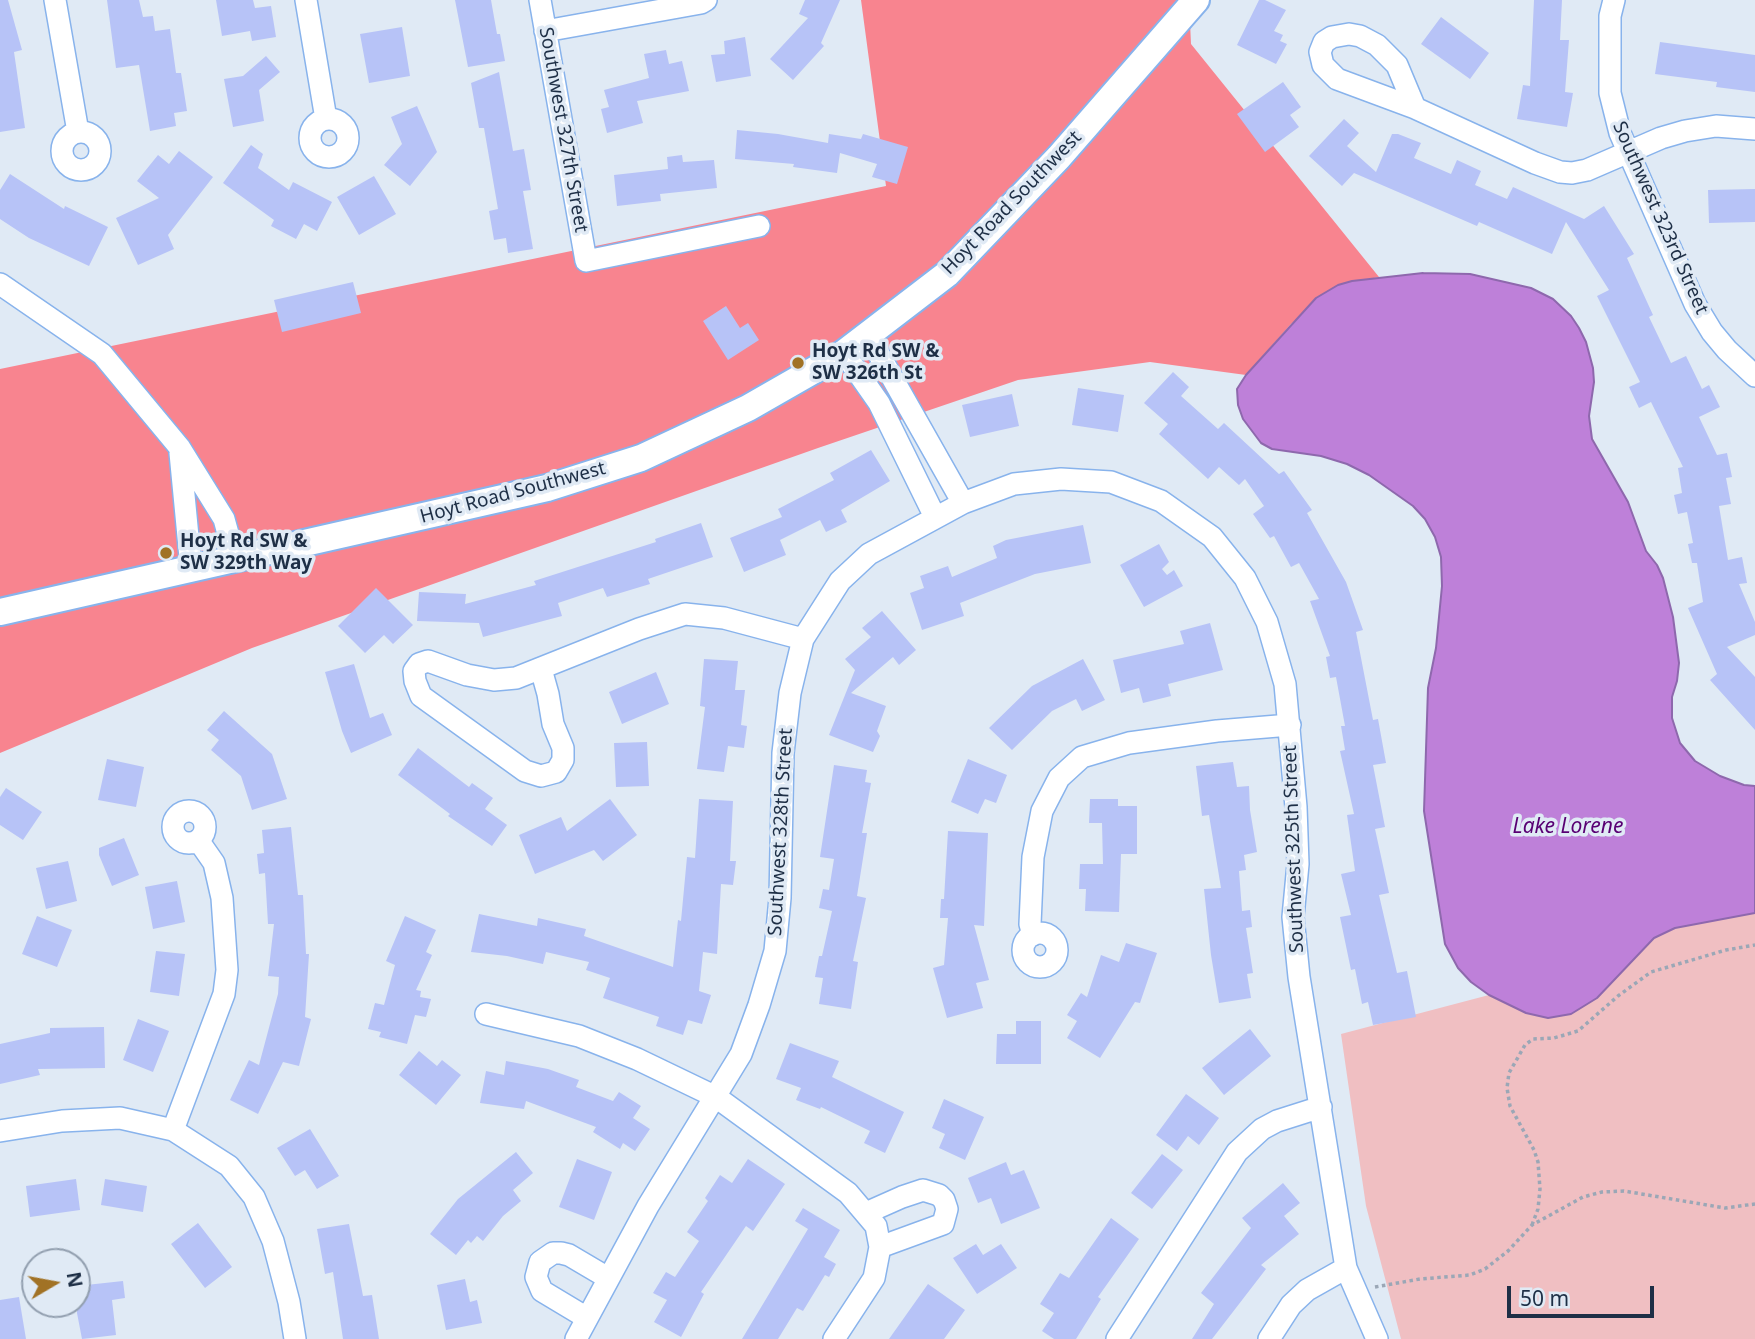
<!DOCTYPE html>
<html>
<head>
<meta charset="utf-8">
<style>
  body { margin:0 }
  #map { position:relative; width:1755px; height:1339px; overflow:hidden; background:#e0eaf5; font-family:"Noto Sans",sans-serif }
  canvas { display:block }
  .north { position:absolute; left:21px; top:1248px; width:70px; height:70px; box-sizing:border-box; background:#e0eaf5; border:2px solid #929faf; border-radius:50%; rotate:80deg; font-size:19px; font-weight:700; line-height:28px; text-align:center; color:#1e2f46 }
  .north::after { content:''; display:block; margin:auto; width:24px; height:32px; background:#a17225; clip-path:polygon(50% 0,100% 100%,50% 72%,0 100%) }
  .scale { position:absolute; left:1507px; top:1286px; width:147px; height:32px; box-sizing:border-box; border:4px solid #1e2f46; border-top:0; padding-left:9px; font-size:21px; line-height:24px; white-space:nowrap; color:#1e2f46; -webkit-text-stroke:5px #e0eaf5; paint-order:stroke }
</style>
</head>
<body>
<div id="map">
<canvas width="1755" height="1339"></canvas>
<div class="north">N</div>
<div class="scale">50 m</div>
</div>
<script>
const ctx = document.querySelector('canvas').getContext('2d');
ctx.lineJoin = 'round';
function paint(path, color) { ctx.fillStyle = color; ctx.fill(path, 'evenodd'); }
const toPath = rows => new Path2D(rows.map(r => 'M' + r).join(''));
function stroke(path, color, width, dash) { ctx.strokeStyle = color; ctx.lineWidth = width; ctx.lineCap = dash ? 'butt' : 'round'; ctx.setLineDash(dash || []); ctx.stroke(path); }
function write(font, color, halo, rows, align = 'center') {
  ctx.font = font + ' "Noto Sans",sans-serif'; ctx.lineWidth = 7; ctx.setLineDash([]); ctx.textBaseline = 'middle'; ctx.strokeStyle = halo; ctx.fillStyle = color; for (const [text, x, y, turn = 0] of rows) {
    ctx.save(); ctx.translate(x, y); ctx.rotate((+turn || 0) * Math.PI / 180); ctx.textAlign = isNaN(turn) ? turn : align; if (halo) ctx.strokeText(text, 0, 0); ctx.fillText(text, 0, 0); ctx.restore();
  }
}
paint(toPath([
  [1755,913,1755,1339,1401,1339,1366,1206,1341,1034,1489,995,1526,1013,1548,1018,1571,1014,1597,998,1654,938,1675,928]
]), '#f0bfc2');
paint(toPath([
  [861,0,1189,0,1191,44,1379,277,1338,285,1291,324,1246,375,1150,362,1018,380,818,448,252,648,0,753,0,369,886,186]
]), '#f8848f');
const water = toPath([
  [1423,273,1470,274,1531,288,1553,299,1571,316,1579,328,1586,342,1593,368,1594,382,1589,416,1592,439,1628,502,1646,551,1657,565,1663,578,1673,617,1679,663,1677,681,1672,697,1672,718,1680,743,1695,761,1720,776,1744,785,1755,786,1755,913,1675,928,1654,938,1597,998,1571,1014,1548,1018,1526,1013,1489,995,1471,982,1458,968,1445,944,1424,811,1428,688,1436,648,1442,586,1441,557,1435,537,1425,519,1413,506,1369,475,1347,464,1321,456,1272,449,1261,443,1243,419,1238,405,1237,389,1246,375,1316,298,1338,285,1352,281,1423,273]
]);
paint(water, '#be80d9');
stroke(water, '#8e68ad', 2);
paint(toPath([
  [0,0,8,0,22,50,14,52,25,128,0,132],
  [107,0,139,0,143,17,153,16,155,31,170,29,176,73,181,73,187,111,174,113,176,126,150,131,139,65,116,68],
  [216,0,253,0,255,8,271,6,276,37,252,41,250,31,222,36],
  [455,0,491,0,497,34,500,34,505,61,468,67],
  [805,0,840,0,821,43,824,46,793,80,770,59,808,18,799,14],
  [1259,0,1265,0,1286,10,1274,31,1283,35,1280,41,1287,44,1276,64,1237,45],
  [1534,0,1562,0,1560,40,1569,40,1565,92,1573,93,1567,127,1517,119,1523,85,1530,86],
  [1441,17,1489,53,1470,79,1421,44],
  [402,27,410,76,369,83,360,34],
  [745,37,751,76,716,82,711,55,725,54,724,41],
  [1660,42,1755,55,1755,92,1716,87,1717,82,1655,74],
  [666,50,669,64,682,61,689,91,637,101,643,123,607,133,601,109,609,107,604,90,649,78,644,54],
  [266,56,280,72,259,90,264,121,233,127,224,79,243,76],
  [499,72,513,151,524,149,531,190,523,191,533,249,508,253,506,238,494,240,489,211,498,209,484,128,479,128,471,83],
  [1283,82,1301,107,1290,115,1299,127,1265,152,1237,114],
  [417,106,437,152,410,186,384,165,402,144,391,117],
  [1344,119,1359,133,1347,146,1376,172,1392,134,1398,134,1421,143,1414,158,1451,174,1457,160,1481,171,1475,185,1507,199,1513,187,1584,219,1604,206,1634,254,1627,258,1653,315,1649,317,1671,363,1686,356,1702,389,1709,385,1720,407,1699,417,1717,455,1727,453,1732,477,1726,478,1731,504,1719,506,1728,560,1742,557,1747,583,1739,584,1755,622,1755,635,1727,647,1755,677,1755,730,1710,680,1717,674,1688,608,1703,602,1697,563,1692,563,1688,544,1693,543,1687,512,1678,514,1674,495,1682,493,1678,468,1683,467,1651,402,1639,408,1629,387,1640,382,1597,296,1609,290,1566,222,1552,254,1479,222,1477,226,1354,173,1342,186,1309,156],
  [737,130,778,134,828,143,829,134,861,139,863,134,908,147,897,184,872,177,877,164,840,153,837,173,793,167,794,164,735,159],
  [251,145,263,154,258,168,289,190,293,182,332,202,317,231,304,224,296,239,271,226,274,220,223,183],
  [179,151,213,177,168,235,174,249,138,265,116,218,159,198,137,181,158,155,169,164],
  [682,155,683,162,714,160,717,188,660,194,661,201,617,206,614,175,668,169,667,157],
  [10,174,64,209,65,206,108,227,89,266,29,238,0,219,0,190],
  [374,176,396,214,359,235,337,197],
  [1755,189,1755,222,1709,223,1708,190],
  [353,282,361,313,282,332,274,300],
  [726,306,740,328,748,323,759,340,728,360,703,321],
  [1173,372,1189,387,1181,396,1218,429,1224,423,1279,474,1284,471,1312,510,1307,513,1346,582,1363,630,1356,632,1373,720,1378,719,1386,763,1373,765,1385,827,1375,829,1389,893,1379,895,1397,973,1407,971,1416,1017,1373,1025,1368,1002,1362,1004,1355,969,1351,970,1340,917,1351,915,1341,874,1355,871,1347,815,1354,814,1340,751,1345,750,1341,726,1345,726,1336,677,1330,678,1326,657,1330,656,1310,601,1319,599,1299,563,1291,567,1274,536,1270,538,1253,514,1264,506,1245,479,1239,485,1219,467,1208,479,1159,434,1168,424,1144,403],
  [1078,388,1124,395,1118,432,1072,425],
  [1012,394,1019,426,970,437,962,405],
  [871,450,890,481,841,510,847,522,826,532,820,520,780,540,786,555,744,572,730,538,782,517,778,509,834,480,830,473],
  [701,523,713,557,648,579,650,584,607,597,603,588,558,603,562,616,483,637,479,623,417,621,419,592,466,594,465,604,536,585,534,581,656,542,655,539],
  [1083,525,1091,563,1035,574,960,603,964,616,922,630,910,593,924,588,920,576,948,566,952,577,997,558,993,546,1006,540],
  [1159,544,1169,562,1162,569,1167,575,1174,570,1183,586,1144,607,1120,565],
  [376,588,413,625,393,644,384,635,365,653,338,626],
  [882,611,916,650,899,665,893,657,851,693,886,706,877,731,880,736,873,752,829,735,855,670,845,659,871,637,862,628],
  [1210,623,1223,670,1168,684,1171,696,1143,703,1139,688,1121,693,1113,660,1184,644,1180,631],
  [704,659,738,661,735,690,745,690,741,725,747,726,744,748,728,746,724,772,697,769,705,707,700,706],
  [1083,659,1105,700,1082,711,1076,699,1052,711,1012,750,989,728,1032,686],
  [354,664,370,718,383,713,392,735,351,753,342,731,325,672],
  [656,672,669,704,622,724,609,692],
  [224,711,272,754,287,799,252,810,241,776,211,750,219,740,207,730],
  [647,742,649,786,616,787,614,743],
  [418,748,469,787,472,783,493,798,485,809,507,825,492,846,448,816,450,814,398,775],
  [107,759,144,767,136,807,98,800],
  [968,759,1007,775,996,803,985,799,978,814,951,802],
  [1233,762,1237,787,1249,786,1250,810,1257,852,1244,855,1246,870,1239,871,1242,911,1250,910,1252,927,1246,928,1253,973,1247,974,1251,998,1219,1003,1211,955,1204,889,1221,888,1209,815,1202,816,1196,766],
  [834,765,867,770,865,782,871,783,862,833,867,833,857,896,866,898,853,961,858,962,851,1009,819,1004,823,978,815,977,819,956,822,956,832,911,819,908,823,889,829,890,834,859,820,857],
  [6,788,42,812,23,840,0,825,0,797],
  [610,799,637,835,603,861,594,850,535,874,519,835,561,817,567,831],
  [699,799,733,801,730,861,736,861,733,885,721,884,717,954,703,952,699,991,711,995,702,1024,688,1020,683,1035,656,1026,659,1017,603,998,610,978,586,970,589,962,546,952,543,964,507,956,471,952,479,914,537,926,538,918,586,929,584,936,673,967,678,920,681,921,687,857,695,858],
  [1090,799,1118,799,1118,806,1137,806,1137,854,1121,854,1119,912,1085,911,1086,889,1079,889,1080,864,1103,864,1102,823,1089,823],
  [291,827,298,895,303,895,306,954,309,954,305,1017,311,1019,299,1066,283,1062,258,1114,230,1100,249,1060,259,1065,278,994,279,977,268,976,274,924,268,924,265,873,259,874,257,854,264,853,262,830],
  [948,831,988,833,984,926,974,925,989,980,976,983,983,1008,947,1018,933,968,944,965,948,918,940,918,941,899,944,899],
  [124,838,139,875,112,886,99,855,99,848],
  [68,861,77,901,46,909,36,868],
  [177,881,185,922,153,929,145,887],
  [37,916,72,930,57,967,22,954],
  [405,916,436,930,426,952,432,955,416,990,421,991,420,997,431,999,426,1017,415,1015,407,1044,379,1037,381,1032,368,1029,375,1003,384,1005,395,965,386,961],
  [1126,943,1157,953,1140,1003,1135,1002,1100,1058,1067,1038,1077,1021,1067,1015,1081,993,1087,997,1101,955,1119,962],
  [156,951,185,954,179,996,150,992],
  [138,1019,169,1031,153,1072,123,1060],
  [1016,1021,1041,1021,1041,1064,996,1064,997,1034,1016,1034],
  [104,1027,105,1068,38,1069,40,1075,0,1084,0,1044,50,1033,50,1028],
  [1250,1029,1271,1056,1224,1095,1202,1068],
  [790,1043,839,1061,832,1077,904,1112,885,1153,864,1143,870,1131,821,1107,820,1109,796,1100,801,1088,776,1079],
  [419,1051,437,1066,442,1060,461,1075,436,1105,399,1075],
  [506,1061,548,1069,579,1080,576,1087,613,1101,619,1092,641,1106,633,1118,650,1129,635,1151,623,1143,620,1149,593,1132,596,1127,526,1101,524,1109,480,1103,486,1071,504,1075],
  [1186,1094,1219,1118,1199,1145,1188,1136,1177,1151,1156,1135],
  [944,1099,984,1117,965,1160,939,1148,945,1134,932,1128],
  [310,1129,339,1176,317,1189,305,1170,295,1176,277,1148],
  [516,1152,533,1173,513,1190,521,1201,503,1216,483,1241,477,1236,471,1243,468,1240,456,1255,430,1234,458,1199],
  [1162,1154,1183,1170,1152,1209,1131,1193],
  [577,1159,612,1172,594,1220,559,1207],
  [748,1159,785,1184,753,1231,746,1226,701,1292,704,1294,681,1337,654,1322,667,1300,653,1293,666,1272,675,1277,699,1241,687,1232,708,1201,705,1198,720,1175,732,1183],
  [1006,1162,1011,1175,1024,1170,1040,1208,1001,1224,991,1198,978,1203,968,1178],
  [76,1179,80,1210,30,1217,26,1186],
  [105,1179,147,1186,143,1212,101,1205],
  [1283,1183,1300,1203,1284,1216,1299,1234,1261,1265,1266,1269,1212,1339,1192,1339,1214,1304,1201,1293,1251,1228,1242,1218],
  [803,1208,840,1230,824,1257,836,1264,829,1277,825,1275,803,1311,797,1308,778,1339,742,1339,808,1229,795,1221],
  [1111,1218,1139,1239,1098,1297,1101,1299,1076,1339,1054,1339,1042,1331,1054,1313,1040,1304,1060,1273,1069,1278],
  [198,1223,232,1267,205,1288,171,1244],
  [349,1224,363,1296,372,1295,379,1339,343,1339,333,1272,325,1274,317,1229],
  [976,1244,983,1255,1001,1244,1017,1268,977,1294,953,1258],
  [465,1279,470,1302,477,1300,482,1323,446,1330,437,1285],
  [123,1281,125,1298,112,1300,116,1335,82,1339,77,1313,77,1286],
  [928,1284,965,1310,944,1339,889,1339],
  [19,1297,26,1339,0,1339,0,1300]
]), '#b7c3f7');
const minor = toPath([
  [55,0,78,132],
  [306,0,326,119],
  [540,0,586,261,759,226],
  [1614,0,1610,16,1610,93,1620,133,1695,304,1712,332,1727,350,1755,376],
  [545,31,701,3,706,0],
  [1415,108,1397,65,1377,45,1360,36,1349,34,1332,37,1324,42,1320,52,1323,65,1337,79,1415,108,1535,163,1560,172,1572,173,1587,170,1661,138,1685,131,1716,126,1755,129],
  '310 138a19 19 0 1 1 38 0a19 19 0 1 1-38 0Z',
  '62 151a19 19 0 1 1 38 0a19 19 0 1 1-38 0Z',
  [0,284,102,354,180,448,224,519,235,559],
  [868,335,963,503],
  [844,353,879,403,935,517],
  [180,453,191,568],
  [541,669,548,694,553,724,563,748,563,760,556,772,541,776,525,771,421,696,415,681,414,671,419,664,428,661,467,675,494,680,516,678,639,629,685,614,724,618,803,639,840,581,869,554,963,503,1014,484,1061,479,1111,482,1161,501,1212,537,1245,578,1267,622,1285,684,1296,807,1298,864,1293,917,1299,977,1346,1268,1377,1339],
  '173 827a16 16 0 1 1 32 0a16 16 0 1 1-32 0Z',
  '1023 950a17 17 0 1 1 34 0a17 17 0 1 1-34 0Z',
  [1033,935,1030,924,1033,857,1042,811,1059,778,1082,757,1129,743,1217,731,1290,725],
  [486,1014,579,1036,637,1059,716,1097,848,1193,876,1226,880,1247,874,1278,834,1339],
  [173,1130,224,994,227,970,222,898,214,863,198,840],
  [0,1131,62,1121,120,1118,173,1130,229,1166,254,1197,273,1241,289,1302,295,1339],
  [866,1213,902,1197,923,1190,939,1195,944,1200,947,1209,943,1224,880,1247],
  [587,1318,542,1291,536,1277,540,1262,553,1253,561,1253,569,1255,608,1278],
  [576,1339,648,1206,741,1054,759,1005,775,951,780,898,783,753,790,693,803,639],
  [1117,1339,1237,1152,1262,1129,1277,1121,1321,1107],
  [1269,1339,1291,1305,1307,1290,1346,1268]
]);
const major = toPath([
  [0,612,547,488,641,458,748,408,844,353,947,274,1059,157,1196,0]
]);
stroke(minor, '#88b3ec', 24);
stroke(major, '#88b3ec', 30);
stroke(toPath([
  [1532,1225,1538,1209,1540,1189,1538,1162,1534,1150,1510,1106,1507,1088,1509,1073,1525,1045,1533,1039,1554,1038,1578,1031,1618,996,1651,972,1726,950,1755,945],
  [1375,1287,1420,1279,1470,1275,1485,1269,1508,1251,1532,1225,1583,1197,1602,1192,1624,1191,1725,1208,1755,1204]
]), '#9ba7b6', 3.5, [3.5, 3.5]);
stroke(minor, '#fff', 21);
stroke(major, '#fff', 26);
for (const [x, y, r, color] of [
  [798,363,7,"#a17225"],
  [166,553,7,"#a17225"]
]) { const dot = new Path2D(); dot.arc(x, y, r, 0, 2 * Math.PI); ctx.fillStyle = color; ctx.fill(dot); stroke(dot, '#e0eaf5', 2.5); }
write('19px', '#1e2f46', '#e0eaf5', [
  ["Southwest 327th Street",563,130,80],
  ["Hoyt Road Southwest",1012,203,-46],
  ["Southwest 323rd Street",1660,218,66],
  ["Hoyt Road Southwest",513,493,-15],
  ["Southwest 328th Street",781,832,-87],
  ["Southwest 325th Street",1294,849,-92]
]);
write('bold 19px', '#1e2f46', '#e0eaf5', [
  ["Hoyt Rd SW &",812,352],
  ["SW 326th St",812,374],
  ["Hoyt Rd SW &",180,542],
  ["SW 329th Way",180,564]
], 'left');
write('italic 21px', '#580073', '#e0eaf5', [
  ["Lake Lorene",1568,827]
]);
</script>
</body>
</html>
